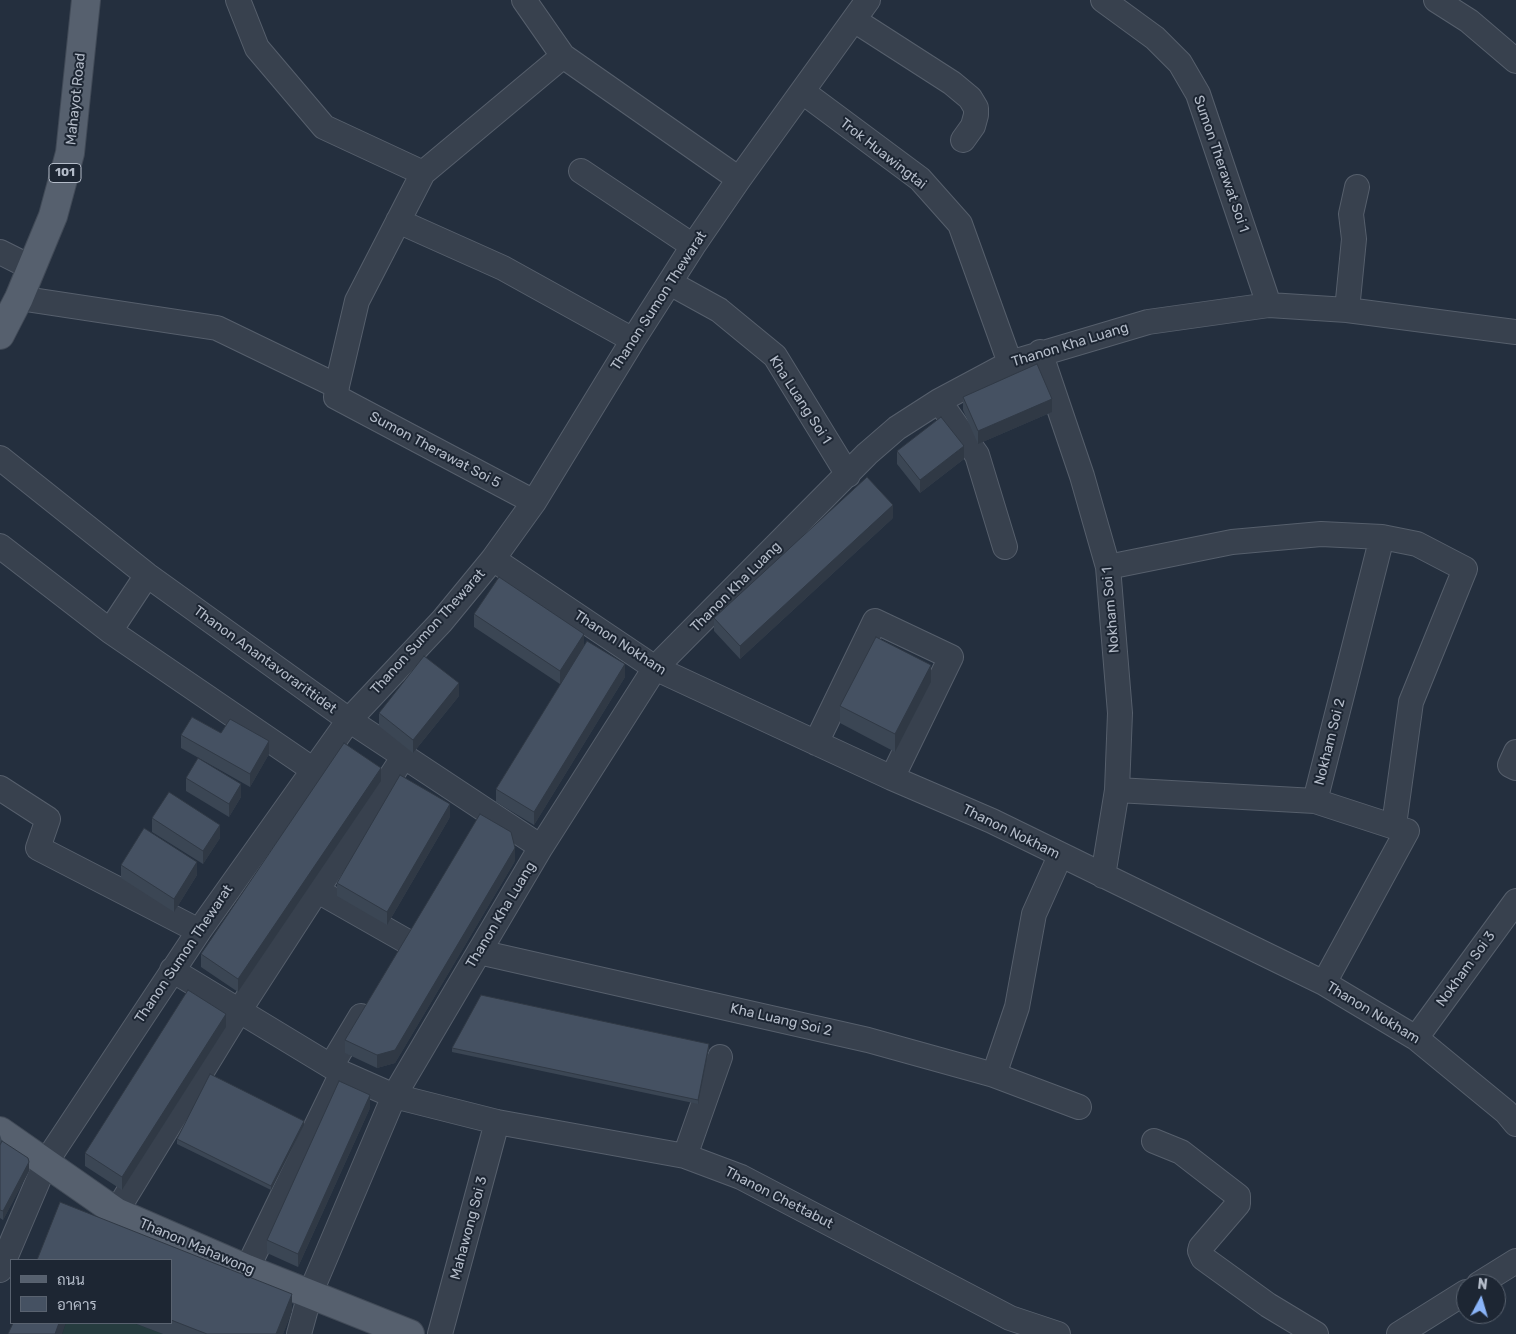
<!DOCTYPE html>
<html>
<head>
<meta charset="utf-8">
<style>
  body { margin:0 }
  #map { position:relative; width:1516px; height:1334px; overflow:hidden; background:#242f3e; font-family:Rubik,Sarabun,sans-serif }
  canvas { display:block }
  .legend { position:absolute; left:10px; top:1259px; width:162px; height:65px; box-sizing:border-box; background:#1d2633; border:1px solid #59626f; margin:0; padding:6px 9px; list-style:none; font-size:15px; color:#b4bcc9 }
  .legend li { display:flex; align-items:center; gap:10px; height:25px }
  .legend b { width:25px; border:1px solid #59626f }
  .north { position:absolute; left:1456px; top:1274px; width:50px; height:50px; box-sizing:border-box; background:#1d2633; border:1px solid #59626f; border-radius:50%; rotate:6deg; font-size:14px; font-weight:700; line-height:20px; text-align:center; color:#b4bcc9 }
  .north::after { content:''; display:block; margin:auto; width:18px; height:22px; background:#8ab4f8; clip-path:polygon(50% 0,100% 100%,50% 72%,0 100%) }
</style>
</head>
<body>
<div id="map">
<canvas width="1516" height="1334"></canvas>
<ul class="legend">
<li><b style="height:6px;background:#56606e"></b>ถนน</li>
<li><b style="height:14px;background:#455162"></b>อาคาร</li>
</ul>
<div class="north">N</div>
</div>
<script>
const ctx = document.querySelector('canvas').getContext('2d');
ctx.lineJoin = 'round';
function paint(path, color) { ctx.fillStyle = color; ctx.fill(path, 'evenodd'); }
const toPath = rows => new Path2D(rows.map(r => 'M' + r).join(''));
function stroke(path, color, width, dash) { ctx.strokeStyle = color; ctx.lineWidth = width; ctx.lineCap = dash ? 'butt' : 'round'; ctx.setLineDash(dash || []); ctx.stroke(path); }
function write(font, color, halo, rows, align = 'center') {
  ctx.font = font + ' Rubik,sans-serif'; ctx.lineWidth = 4; ctx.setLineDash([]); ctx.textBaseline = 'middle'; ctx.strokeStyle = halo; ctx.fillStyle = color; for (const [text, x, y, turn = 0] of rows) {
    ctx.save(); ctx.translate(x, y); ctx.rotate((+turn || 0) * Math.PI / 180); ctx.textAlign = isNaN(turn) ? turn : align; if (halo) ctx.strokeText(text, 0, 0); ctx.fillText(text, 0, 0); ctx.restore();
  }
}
paint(toPath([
  [66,1323,134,1323,163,1334,62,1334]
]), '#263c3f');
const minor = toPath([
  [238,0,257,48,324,127,423,173],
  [524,0,563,56,423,173,357,301,337,386,336,397,534,502],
  [1103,0,1155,38,1180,63,1198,94,1269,305],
  [1436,0,1469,21,1516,61],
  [854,20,952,83,970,98,976,108,976,115,973,126,963,140],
  [563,56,739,179],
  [803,92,920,179,960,224,1010,363],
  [581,171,693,246],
  [398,221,503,268,633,340],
  [0,252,32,268],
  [670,283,719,310,775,356,848,475],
  [19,298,217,328,337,386],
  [1347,310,1354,239,1351,214,1357,187],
  [1040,352,1082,476,1108,567,1120,713,1117,790,1103,876],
  [939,401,977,455,1005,547],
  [0,458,147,575,349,720,541,847],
  [0,546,110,631,312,769],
  [493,559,655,668,892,778,992,821,1324,983,1416,1038,1506,1112,1516,1124],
  [1108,567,1232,542,1321,534,1382,537,1417,544,1465,569,1411,702,1394,825],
  [110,631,147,575],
  [816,743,875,621,951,657,892,778],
  [1516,752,1510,765,1516,768],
  [0,788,48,819,38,848,199,931],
  [1117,790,1315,801],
  [318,891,406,941],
  [479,952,868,1040,994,1075,1079,1107],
  [172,970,342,1073,394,1096,497,1122,685,1156,741,1177,1010,1318,1058,1334],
  [1324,983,1407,831,1315,801,1382,537],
  [1416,1038,1516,901],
  [331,1066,361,1016],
  [994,1075,1017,1007,1034,914,1060,856],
  [1154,1141,1181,1152,1238,1196,1238,1204,1201,1247,1200,1251,1203,1258,1268,1305,1316,1334],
  [685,1156,720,1057],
  [116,1212,239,1011,404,756],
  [247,1269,342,1073],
  [0,1270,46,1162,199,931,349,720,442,621,493,559,534,502,633,340,693,246,739,179,868,0],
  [1479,1284,1516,1261],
  [299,1334,310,1294,394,1096,541,847,655,668,867,454,897,428,939,401,1010,363,1148,322,1269,305,1347,310,1516,332],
  [440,1334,497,1122],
  [1399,1334,1466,1292]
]);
const major = toPath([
  [0,335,19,298,53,216,70,153,86,0],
  [0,1131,116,1212,247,1269,410,1334]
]);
stroke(minor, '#565f6c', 26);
stroke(major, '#414a57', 30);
stroke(minor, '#38414e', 24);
stroke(major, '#56606e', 28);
paint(toPath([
  [963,397,1052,412,978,444,963,410],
  [897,451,964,459,920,493,897,464],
  [893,518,740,659,714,631,714,618],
  [474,614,584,646,625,677,534,825,496,802,496,789,572,666,560,684,474,627],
  [931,682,895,752,840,723,840,706],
  [459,696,413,753,379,726,379,713],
  [221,733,269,754,250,787,181,748,181,735],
  [186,778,241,797,229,817,186,791],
  [381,781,238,992,201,967,201,954],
  [450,817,387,925,337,896,337,883],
  [152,818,220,838,203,864,152,832],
  [515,861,395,1063,377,1068,345,1053,345,1040],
  [121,865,197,875,174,912,121,878],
  [226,1027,122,1190,85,1166,85,1153],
  [452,1048,709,1048,698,1104,452,1052],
  [370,1108,298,1267,267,1253,267,1240],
  [304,1125,271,1190,177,1144,177,1139],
  [0,1135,2,1141,29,1171,3,1220,0,1218],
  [171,1260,292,1311,283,1334,163,1334,134,1323,171,1323]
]), '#3b4654');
paint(toPath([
  [1052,399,1052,412,978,444,978,431],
  [964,446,964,459,920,493,920,480],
  [893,505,893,518,740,659,740,646],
  [584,634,584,647,560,684,560,671],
  [625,664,625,677,534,825,534,812],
  [931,665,931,682,895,752,895,734],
  [459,683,459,696,413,753,413,740],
  [269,741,269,754,250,787,250,774],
  [381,768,381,781,238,992,238,979],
  [241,784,241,797,229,817,229,804],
  [450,804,450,817,387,925,387,912],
  [220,825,220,838,203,864,203,851],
  [515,848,515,861,395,1063,377,1068,377,1055],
  [197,862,197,875,174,912,174,899],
  [226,1014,226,1027,122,1190,122,1177],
  [709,1044,709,1048,698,1104,698,1100],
  [370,1095,370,1108,298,1267,298,1254],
  [304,1121,304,1125,271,1190,271,1186],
  [29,1162,29,1171,3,1220,3,1211],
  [292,1294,292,1311,283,1334,276,1334],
  [59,1323,66,1323,62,1334,55,1334]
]), '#303945');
const building = toPath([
  [1037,364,1052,399,978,431,963,397,1037,364],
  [941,417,964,446,920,480,897,451,941,417],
  [867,477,893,505,740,646,714,618,867,477],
  [499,577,584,634,560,671,474,614,499,577],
  [876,637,931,665,895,734,840,706,876,637],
  [587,641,625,664,534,812,496,789,587,641],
  [424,656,459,683,413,740,379,713,424,656],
  [192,717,221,733,230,719,269,741,250,774,181,735,192,717],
  [344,743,381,768,238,979,201,954,344,743],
  [198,758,241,784,229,804,186,778,198,758],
  [400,775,450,804,387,912,337,883,400,775],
  [169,792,220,825,203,851,152,818,169,792],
  [480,814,511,832,515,848,395,1050,377,1055,345,1040,480,814],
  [144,828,197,862,174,899,121,865,144,828],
  [188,990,226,1014,122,1177,85,1153,188,990],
  [481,995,709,1044,698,1100,452,1048,481,995],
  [210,1074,304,1121,271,1186,177,1139,210,1074],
  [339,1081,370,1095,298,1254,267,1240,339,1081],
  [2,1141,28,1158,29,1162,3,1211,0,1210,0,1145,2,1141],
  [60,1202,292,1294,276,1334,207,1334,171,1320,171,1260,37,1260,60,1202],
  [13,1323,59,1323,55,1334,8,1334,13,1323]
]);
paint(building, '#455162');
stroke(building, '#303945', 1);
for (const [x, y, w] of [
  [65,173,32]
]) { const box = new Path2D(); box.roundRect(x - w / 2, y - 9.5, w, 19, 4); ctx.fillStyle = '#1d2633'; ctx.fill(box); stroke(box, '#b4bcc9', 1); }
write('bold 12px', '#b4bcc9', null, [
  ["101",65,173]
]);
write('14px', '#b4bcc9', '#1d2633', [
  ["Mahayot Road",76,99,-84],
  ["Trok Huawingtai",883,154,38],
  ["Sumon Therawat Soi 1",1221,164,71],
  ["Thanon Sumon Thewarat",659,301,-57],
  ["Thanon Kha Luang",1070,345,-17],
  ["Kha Luang Soi 1",800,400,57],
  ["Sumon Therawat Soi 5",435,450,28],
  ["Thanon Kha Luang",736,587,-45],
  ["Nokham Soi 1",1111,610,-95],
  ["Thanon Sumon Thewarat",428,632,-48],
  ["Thanon Nokham",620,643,33],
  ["Thanon Anantavorarittidet",265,660,36],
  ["Nokham Soi 2",1330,742,-76],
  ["Thanon Nokham",1011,832,26],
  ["Thanon Kha Luang",501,915,-59],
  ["Thanon Sumon Thewarat",184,954,-56],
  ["Nokham Soi 3",1466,969,-54],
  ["Thanon Nokham",1373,1013,31],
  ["Kha Luang Soi 2",781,1020,13],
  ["Thanon Chettabut",779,1198,27],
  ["Mahawong Soi 3",469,1228,-75],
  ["Thanon Mahawong",197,1247,23]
]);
</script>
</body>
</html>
